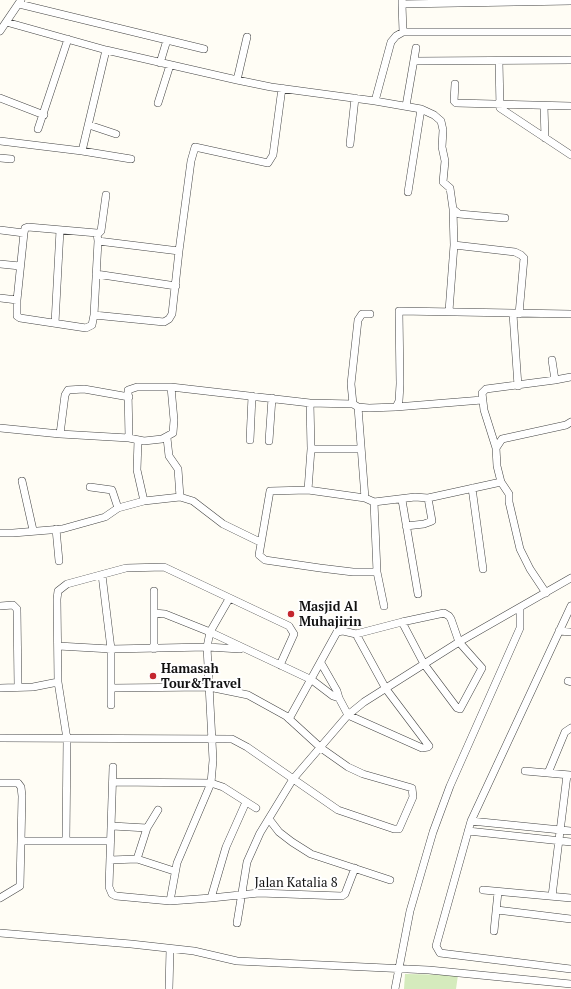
<!DOCTYPE html>
<html>
<head>
<meta charset="utf-8">
<style>
  body { margin:0 }
  canvas { display:block; background:#fffdf5 }
</style>
</head>
<body>
<canvas width="571" height="989"></canvas>
<script>
const ctx = document.querySelector('canvas').getContext('2d');
ctx.lineJoin = 'round';
function paint(path, color) { ctx.fillStyle = color; ctx.fill(path, 'evenodd'); }
const toPath = rows => new Path2D(rows.map(r => 'M' + r).join(''));
function stroke(path, color, width, dash) { ctx.strokeStyle = color; ctx.lineWidth = width; ctx.lineCap = dash ? 'butt' : 'round'; ctx.setLineDash(dash || []); ctx.stroke(path); }
function write(font, color, halo, rows, align = 'center') {
  ctx.font = font + ' "PT Serif",serif'; ctx.lineWidth = 4; ctx.setLineDash([]); ctx.textBaseline = 'middle'; ctx.strokeStyle = halo; ctx.fillStyle = color; for (const [text, x, y, turn = 0] of rows) {
    ctx.save(); ctx.translate(x, y); ctx.rotate((+turn || 0) * Math.PI / 180); ctx.textAlign = isNaN(turn) ? turn : align; if (halo) ctx.strokeText(text, 0, 0); ctx.fillText(text, 0, 0); ctx.restore();
  }
}
paint(toPath([
  [405,974,458,975,456,989,404,989]
]), '#d5ebbd');
const street = toPath([
  [402,0,402,4,571,1],
  [19,4,204,49],
  [402,4,403,32],
  [6,22,106,50,237,80,271,87,375,101,391,42,396,36,403,32,571,32],
  [0,31,21,0],
  [414,61,571,60],
  [499,61,500,108,571,155],
  [160,63,167,40],
  [237,80,247,37],
  [455,84,454,101,456,103,571,106],
  [0,98,44,115],
  [375,101,421,109,434,115,441,121,443,130,442,147,445,161,443,182,450,188,453,209,459,214,505,218],
  [158,103,170,65],
  [406,106,416,48],
  [544,106,545,138],
  [89,125,116,134],
  [38,129,68,39],
  [0,141,82,151,131,159],
  [350,144,355,98],
  [82,151,106,50],
  [0,158,11,159],
  [408,192,421,109],
  [0,230,24,233,25,228,28,227,97,233,98,241,179,251,191,161,195,147,268,163,273,155,282,88],
  [24,233,17,300,17,316,20,318,86,328,92,325,94,315,98,241],
  [98,234,101,231,106,195],
  [454,245,515,252,521,255,524,258,519,314],
  [0,264,20,266],
  [96,274,176,286],
  [0,298,17,300],
  [449,311,454,245,453,209],
  [513,314,518,386],
  [94,315,164,322,169,319,172,314,179,251],
  [55,323,60,230],
  [552,360,555,380,571,377],
  [353,404,351,384,358,320,362,314,370,314],
  [358,407,365,498,308,490,270,491,259,555,265,560,320,568,353,572,377,572],
  [396,407,482,400],
  [0,428,60,434,129,438,144,441,162,439,173,433,174,420,171,387],
  [60,434,65,395,68,390,84,389,129,397],
  [129,438,128,390,137,387,171,387,310,403,353,404,358,407,369,408,396,407,399,401,400,384,399,311,571,314],
  [167,438,169,456,178,469,180,497],
  [138,440,137,470,144,501],
  [250,440,252,396],
  [269,441,272,398],
  [496,448,484,410,482,393,486,389,555,380],
  [311,449,361,449],
  [22,481,33,530],
  [90,487,112,490,118,508],
  [472,488,483,569],
  [308,490,311,449,310,403],
  [365,498,374,502,415,497,428,498,501,482],
  [402,500,418,594],
  [374,502,377,572,384,606],
  [406,526,424,524,432,521,428,498],
  [56,529,59,561],
  [0,533,13,533,62,529,105,517,118,508,144,501,180,497,193,501,223,524,260,542],
  [102,575,111,649,111,705],
  [546,593,530,569,520,549,509,502,509,494,501,482,497,466,496,448,502,439,566,425,571,422],
  [0,606,13,605,17,609,18,687],
  [571,606,471,821,436,946,440,953,571,969],
  [154,613,165,614,210,632,312,680,333,696,339,698],
  [559,631,571,632],
  [58,646,111,649,207,647,240,649],
  [154,649,154,591],
  [321,663,337,691,339,698,348,715,422,748,428,747,429,746,386,689,356,634],
  [568,681,571,682],
  [0,688,33,687,58,682],
  [289,719,337,632,343,631,356,634,402,622,444,613,449,616,451,619,459,642,482,668,460,709,457,708,424,664,402,622],
  [0,738,232,739,247,747,338,810,394,829,399,829,413,797,412,788,363,774,348,767,321,748,286,716,248,695,209,687,111,688],
  [113,767,109,887,112,894,116,896,170,901,211,898,259,893,342,896,345,894,355,868],
  [525,771,570,775],
  [548,773,565,732,571,728],
  [113,782,211,783,223,787,256,808],
  [0,783,18,783,21,787,22,796,20,886,0,898],
  [269,819,279,832,292,842,311,854,390,880],
  [471,821,571,831],
  [112,826,147,828],
  [468,831,571,842],
  [21,841,110,841],
  [66,841,67,739,58,682,57,599,58,591,67,584,126,568,164,567,289,626,294,634,280,665],
  [137,859,174,871],
  [110,860,137,859,147,828,158,810],
  [483,890,571,898],
  [552,896,567,775],
  [211,898,226,847,246,802],
  [170,901,177,863,211,783,213,760,207,647,210,632,229,599],
  [497,910,571,919],
  [237,923,247,862,260,833,293,779,348,715,364,702,459,642,571,578],
  [494,931,498,892],
  [0,933,131,944,194,951,237,961,429,970,571,984],
  [169,989,170,949],
  [395,989,410,911,433,832,450,786,520,628,520,608]
]);
stroke(street, '#444', 8);
stroke(street, '#fff', 7);
for (const [x, y, r, color] of [
  [291,614,4,"#c4262e"],
  [153,676,4,"#c4262e"]
]) { const dot = new Path2D(); dot.arc(x, y, r, 0, 2 * Math.PI); ctx.fillStyle = color; ctx.fill(dot); stroke(dot, '#fff', 1.5); }
write('bold 13px', '#111', '#fff', [
  ["Masjid Al",299,607],
  ["Muhajirin",299,622],
  ["Hamasah",161,669],
  ["Tour&Travel",161,684]
], 'left');
write('13px', '#111', '#fff', [
  ["Jalan Katalia 8",296,883]
]);
</script>
</body>
</html>
